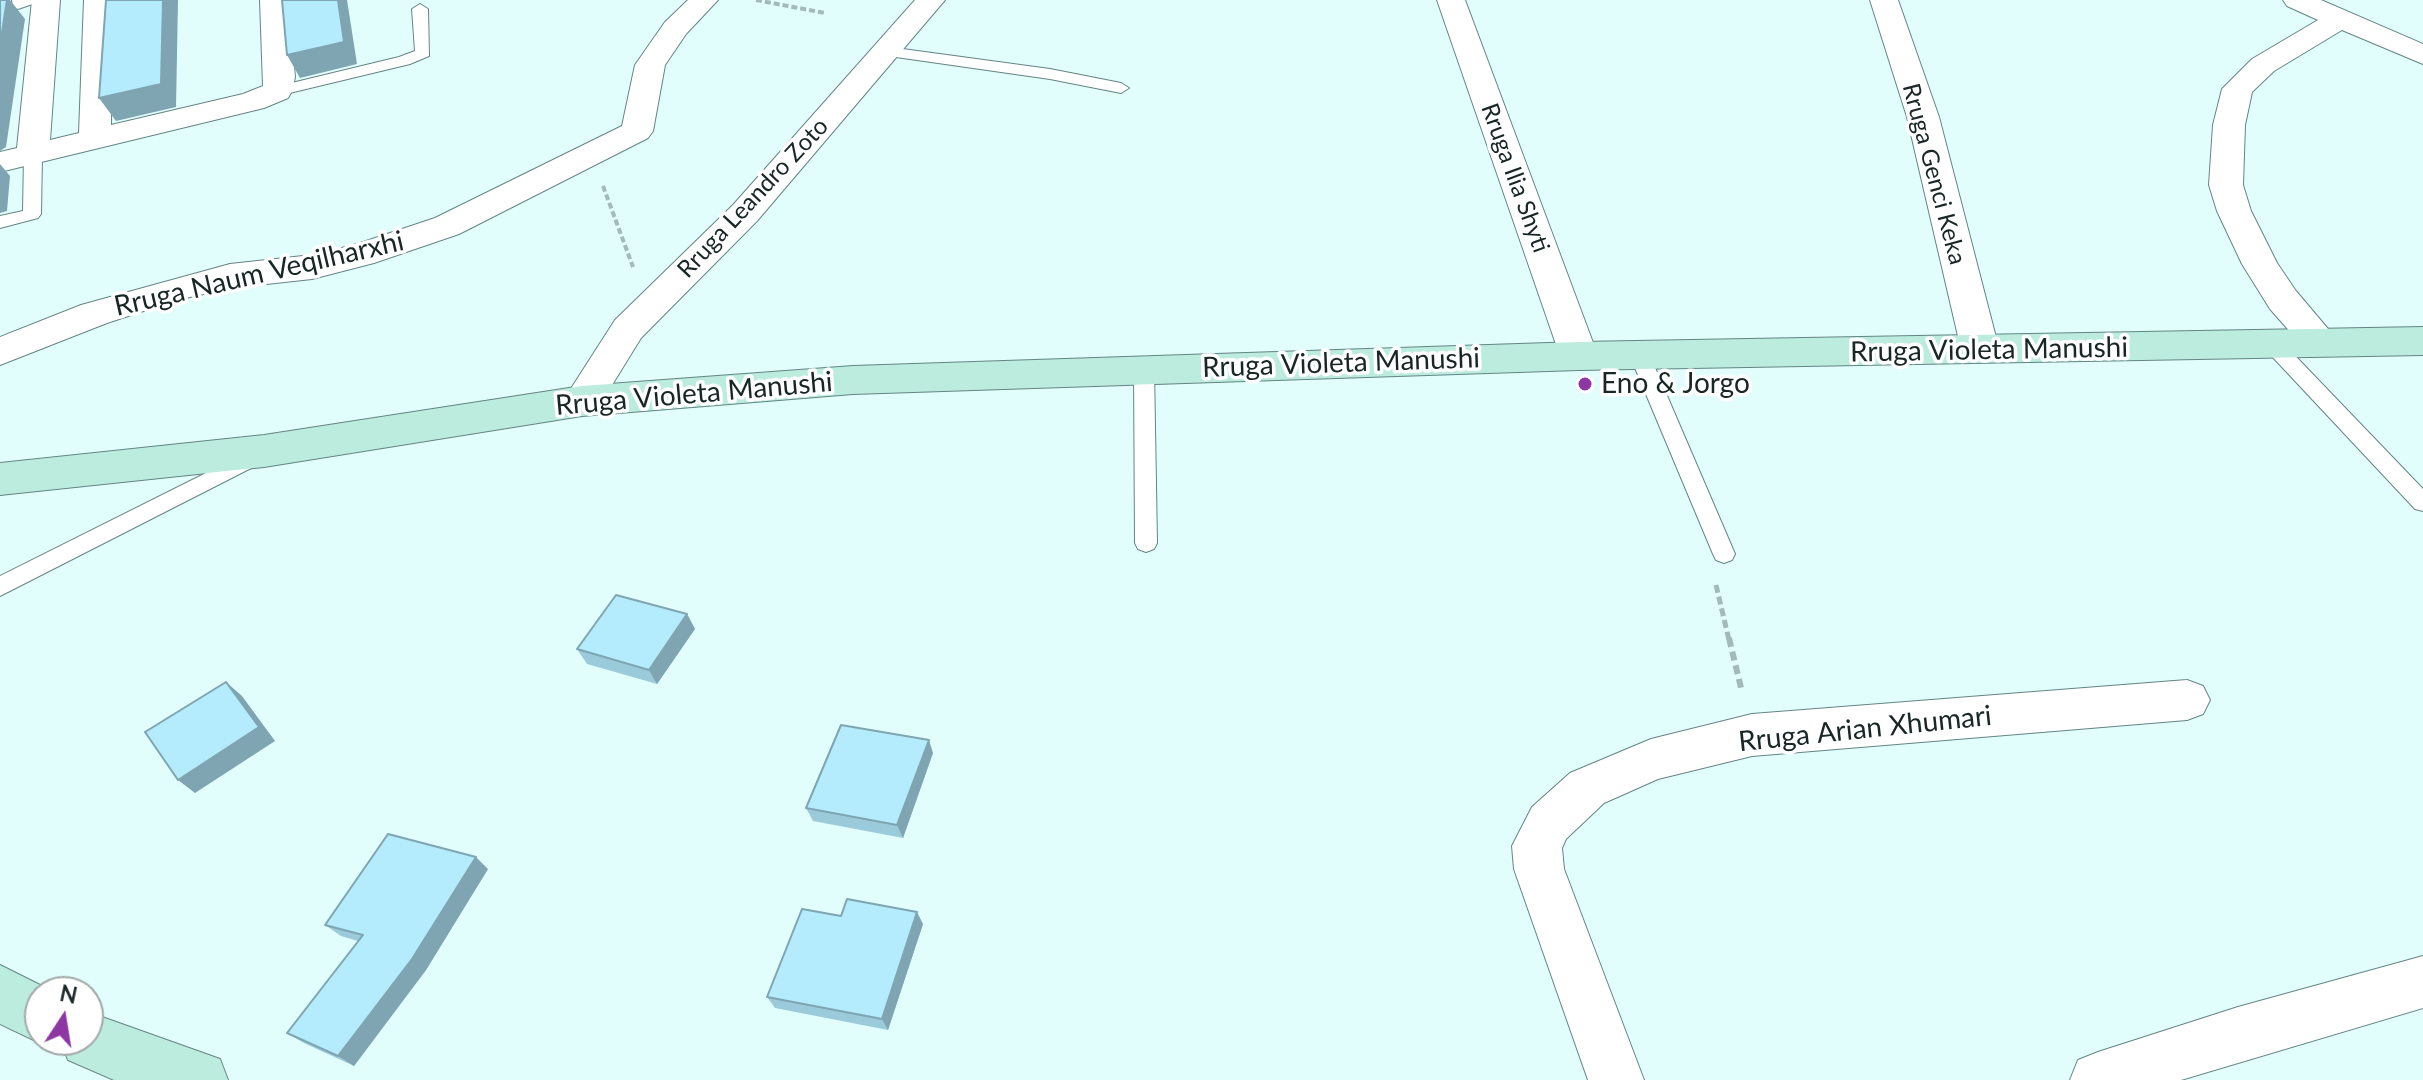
<!DOCTYPE html>
<html>
<head>
<meta charset="utf-8">
<style>
  body { margin:0 }
  #map { position:relative; width:2423px; height:1080px; overflow:hidden; background:#e1fefc; font-family:Lato,sans-serif }
  canvas { display:block }
  .north { position:absolute; left:24px; top:976px; width:80px; height:80px; box-sizing:border-box; background:#fff; border:2px solid #a3a8a8; border-radius:50%; rotate:12deg; font-size:22px; font-weight:700; line-height:32px; text-align:center; color:#182625 }
  .north::after { content:''; display:block; margin:auto; width:28px; height:36px; background:#8d37a5; clip-path:polygon(50% 0,100% 100%,50% 72%,0 100%) }
</style>
</head>
<body>
<div id="map">
<canvas width="2423" height="1080"></canvas>
<div class="north">N</div>
</div>
<script>
const ctx = document.querySelector('canvas').getContext('2d');
ctx.lineJoin = 'round';
const toPath = rows => new Path2D(rows.map(r => 'M' + r).join(''));
function stroke(path, color, width, dash) { ctx.strokeStyle = color; ctx.lineWidth = width; ctx.lineCap = dash ? 'butt' : 'round'; ctx.setLineDash(dash || []); ctx.stroke(path); }
function paint(path, color) { ctx.fillStyle = color; ctx.fill(path, 'evenodd'); }
function write(font, color, halo, rows, align = 'center') {
  ctx.font = font + ' Lato,sans-serif'; ctx.lineWidth = 7; ctx.setLineDash([]); ctx.textBaseline = 'middle'; ctx.strokeStyle = halo; ctx.fillStyle = color; for (const [text, x, y, turn = 0] of rows) {
    ctx.save(); ctx.translate(x, y); ctx.rotate((+turn || 0) * Math.PI / 180); ctx.textAlign = isNaN(turn) ? turn : align; if (halo) ctx.strokeText(text, 0, 0); ctx.fillText(text, 0, 0); ctx.restore();
  }
}
const lane = toPath([
  [12,0,44,0,18,9,13,7,12,0],
  [420,4,428,9,429,56,410,64,277,96,269,91,271,88,399,57,415,51,412,9,420,4],
  [888,47,1050,69,1121,83,1129,88,1121,93,1050,79,882,55,882,49,888,47],
  [33,150,42,155,41,214,38,218,0,228,0,216,23,211,24,155,33,150],
  [2273,338,2280,340,2423,489,2423,511,2415,509,2266,350,2263,345,2273,338],
  [1640,349,1650,356,1735,554,1732,560,1724,563,1716,560,1713,554,1630,356,1640,349],
  [1144,361,1154,368,1157,543,1154,549,1146,552,1138,549,1135,543,1134,368,1144,361],
  [252,450,259,452,262,458,259,464,0,596,0,576,252,450]
]);
const street = toPath([
  [32,0,60,0,50,140,79,133,84,0,112,0,111,125,243,94,263,86,260,0,288,0,295,77,292,91,288,98,264,108,0,172,0,152,17,148,32,0],
  [688,0,718,0,686,34,665,65,653,131,648,138,459,234,374,263,312,279,230,288,177,300,107,323,0,365,0,337,81,305,230,264,312,255,354,245,435,218,622,126,635,65,665,22,688,0],
  [915,0,945,0,757,221,641,338,596,411,582,415,568,411,563,401,615,320,733,205,915,0],
  [1437,0,1465,0,1598,356,1592,365,1579,369,1566,365,1560,356,1437,0],
  [1870,0,1898,0,1939,117,1999,349,1993,358,1980,362,1967,358,1961,349,1907,117,1870,0],
  [2283,0,2321,0,2423,44,2423,64,2342,30,2274,71,2252,92,2245,125,2243,185,2251,211,2277,263,2296,291,2340,343,2334,352,2321,356,2308,352,2270,309,2242,264,2217,211,2209,185,2213,125,2222,89,2252,59,2318,20,2287,6,2283,0],
  [2187,680,2203,686,2210,700,2203,714,2187,720,1752,756,1658,779,1604,803,1566,839,1562,848,1564,869,1644,1080,1588,1080,1514,869,1512,846,1532,807,1570,773,1651,739,1752,714,2187,680],
  [2423,956,2423,1008,2181,1080,2070,1080,2078,1060,2098,1052,2238,1007,2423,956]
]);
const secondary = toPath([
  [2423,327,2423,355,1579,370,853,394,582,416,264,467,0,495,0,463,264,435,582,386,853,366,1579,342,2423,327],
  [0,965,54,992,40,992,40,1040,48,1040,40,1043,0,1024,0,965],
  [88,1012,220,1059,228,1080,114,1080,68,1060,60,1040,88,1040,88,1012]
]);
stroke(lane, '#648584', 2);
stroke(street, '#648584', 2);
stroke(secondary, '#648584', 2);
stroke(toPath([
  [756,0,825,13],
  [603,186,633,267]
]), '#a2bab8', 4, [6, 3]);
stroke(toPath([
  [1716,585,1729,640]
]), '#a2bab8', 5, [8, 4]);
stroke(toPath([
  [1729,638,1742,692]
]), '#a2bab8', 6, [9, 5]);
paint(lane, '#fff');
paint(street, '#fff');
paint(secondary, '#bcecde');
paint(toPath([
  [687,614,695,629,657,684,587,664,577,649],
  [933,753,903,838,813,821,806,808],
  [488,869,426,970,354,1066,304,1043,287,1033,358,941,341,936,325,925],
  [841,916,923,924,888,1030,775,1008,767,997]
]), '#9bcbda');
paint(toPath([
  [7,0,10,0,25,19,6,147,0,151,0,45],
  [163,0,178,0,176,107,116,121,99,98],
  [338,0,347,0,357,64,300,78,287,55],
  [0,164,10,176,7,211,0,213],
  [687,614,695,629,657,684,649,670],
  [226,682,242,696,275,741,195,793,178,780],
  [929,740,933,753,903,838,897,825],
  [476,857,488,869,426,970,354,1066,338,1056],
  [917,912,923,924,888,1030,882,1019]
]), '#7ea5b1');
const building = toPath([
  [0,0,7,0,0,45,0,0],
  [106,0,163,0,161,84,99,98,106,0],
  [282,0,338,0,344,42,287,55,282,0],
  [616,595,687,614,649,670,577,649,616,595],
  [226,682,259,727,178,780,145,732,226,682],
  [841,725,929,740,897,825,806,808,841,725],
  [388,834,476,857,412,959,338,1056,287,1033,363,935,325,925,388,834],
  [847,899,917,912,882,1019,767,997,802,909,841,916,847,899]
]);
paint(building, '#b4ecfd');
stroke(building, '#7ea5b1', 2);
for (const [x, y, r, color] of [
  [1585,384,8,"#8d37a5"]
]) { const dot = new Path2D(); dot.arc(x, y, r, 0, 2 * Math.PI); ctx.fillStyle = color; ctx.fill(dot); stroke(dot, '#fff', 3); }
write('24px', '#182625', '#fff', [
  ["Rruga Genci Keka",1934,174,75],
  ["Rruga Ilia Shyti",1515,178,70],
  ["Rruga Leandro Zoto",753,198,-47]
]);
write('28px', '#182625', '#fff', [
  ["Rruga Naum Veqilharxhi",259,274,-13],
  ["Rruga Violeta Manushi",1989,350,-1],
  ["Rruga Violeta Manushi",1341,363,-2],
  ["Rruga Violeta Manushi",694,394,-5],
  ["Rruga Arian Xhumari",1865,729,-6]
]);
write('28px', '#182625', '#fff', [
  ["Eno & Jorgo",1601,384]
], 'left');
</script>
</body>
</html>
